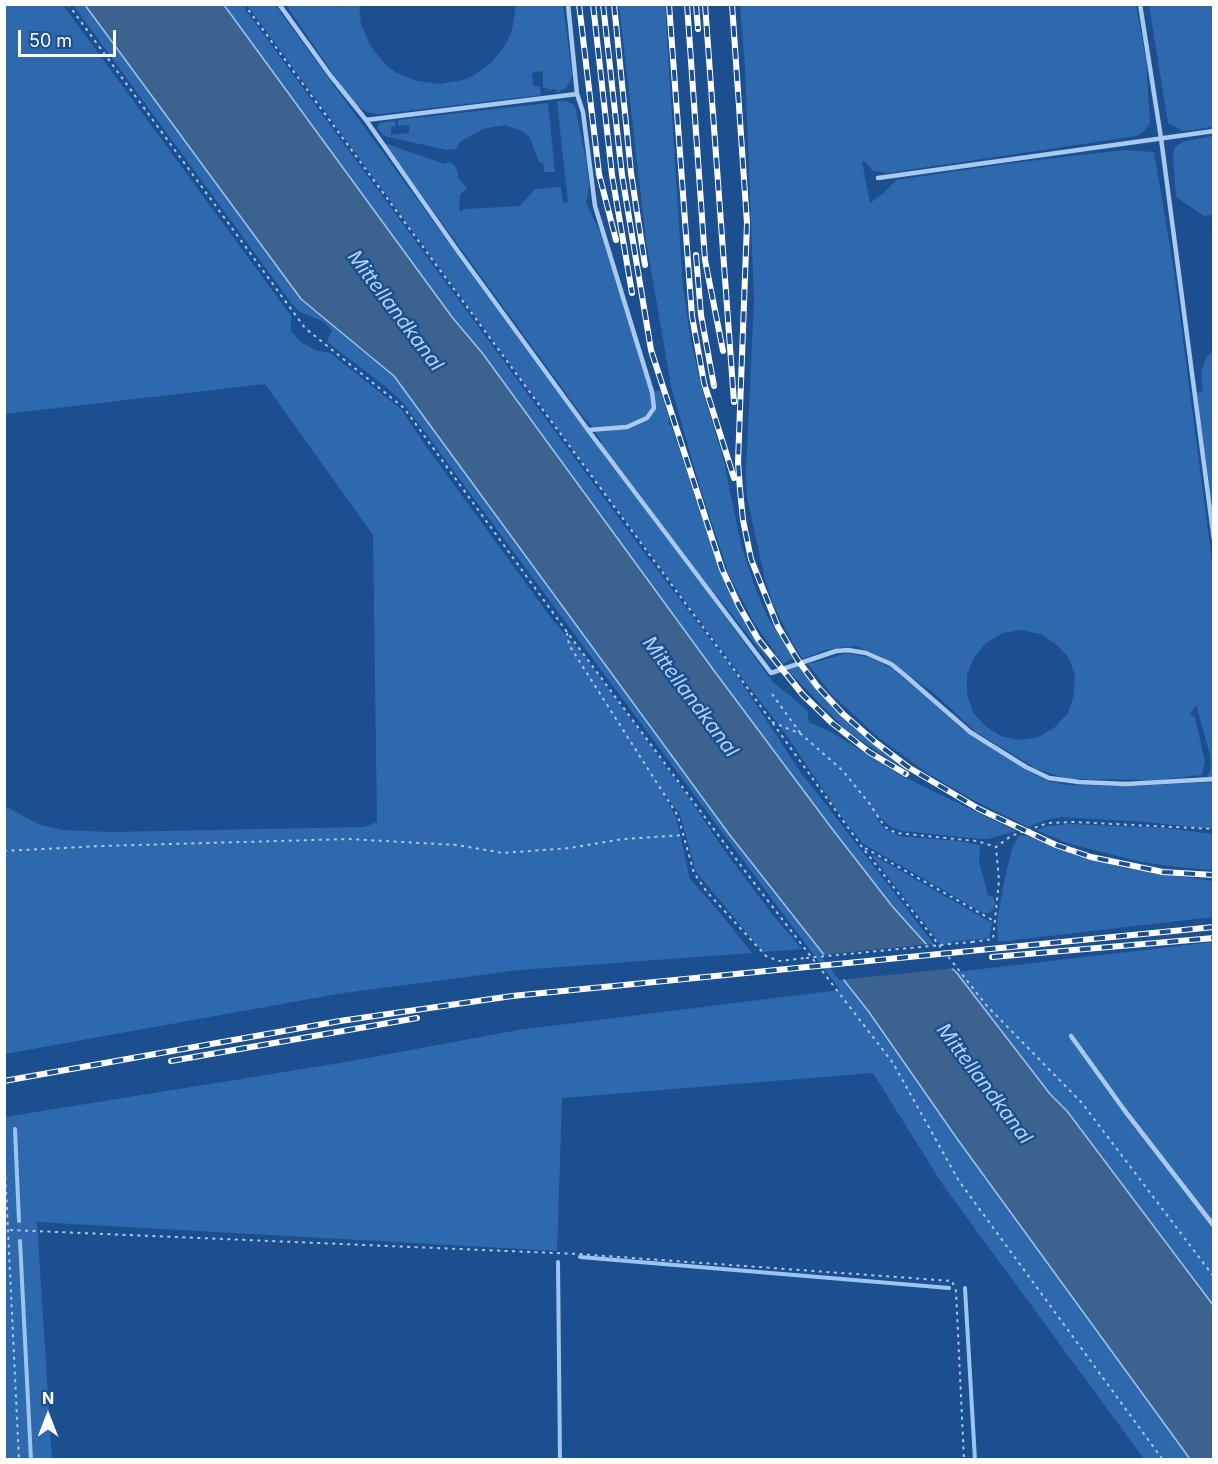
<!DOCTYPE html>
<html>
<head>
<meta charset="utf-8">
<style>
  body { margin:0 }
  #map { position:relative; width:1218px; height:1464px; overflow:hidden; background:#1b4f8f; font-family:Inter,sans-serif }
  canvas { display:block }
  .frame { position:absolute; inset:0; border:6px solid #fff; pointer-events:none }
  .north { position:absolute; left:18px; top:1386px; width:60px; height:60px; -webkit-text-stroke:4px #1b4f8f; paint-order:stroke; rotate:0deg; font-size:16px; font-weight:700; line-height:24px; text-align:center; color:#fff }
  .north::after { content:''; display:block; margin:auto; width:21px; height:27px; background:#fff; clip-path:polygon(50% 0,100% 100%,50% 72%,0 100%) }
  .scale { position:absolute; left:18px; top:30px; width:98px; height:27px; box-sizing:border-box; border:3px solid #fff; border-top:0; padding-left:8px; font-size:18px; line-height:21px; white-space:nowrap; color:#fff; -webkit-text-stroke:4px #1b4f8f; paint-order:stroke }
</style>
</head>
<body>
<div id="map">
<canvas width="1218" height="1464"></canvas>
<div class="frame"></div>
<div class="north">N</div>
<div class="scale">50 m</div>
</div>
<script>
const ctx = document.querySelector('canvas').getContext('2d');
ctx.lineJoin = 'round';
function paint(path, color) { ctx.fillStyle = color; ctx.fill(path, 'evenodd'); }
const toPath = rows => new Path2D(rows.map(r => 'M' + r).join(''));
function stroke(path, color, width, dash) { ctx.strokeStyle = color; ctx.lineWidth = width; ctx.lineCap = dash ? 'butt' : 'round'; ctx.setLineDash(dash || []); ctx.stroke(path); }
function write(font, color, halo, rows, align = 'center') {
  ctx.font = font + ' Inter,sans-serif'; ctx.lineWidth = 5; ctx.setLineDash([]); ctx.textBaseline = 'middle'; ctx.strokeStyle = halo; ctx.fillStyle = color; for (const [text, x, y, turn = 0] of rows) {
    ctx.save(); ctx.translate(x, y); ctx.rotate((+turn || 0) * Math.PI / 180); ctx.textAlign = isNaN(turn) ? turn : align; if (halo) ctx.strokeText(text, 0, 0); ctx.fillText(text, 0, 0); ctx.restore();
  }
}
paint(toPath([
  [5,4,63,5,291,316,291,331,301,342,315,350,330,353,401,409,423,442,551,618,585,657,689,798,724,850,772,914,802,949,763,952,757,945,696,872,680,814,660,789,676,817,690,879,722,915,752,953,519,970,337,994,5,1054,5,806,40,825,63,830,112,832,364,827,377,822,373,535,265,384,5,414],
  [332,4,343,7,344,5,359,5,361,24,371,47,386,65,395,72,417,81,440,84,463,80,474,75,493,61,507,42,512,30,516,5,563,5,572,73,571,80,566,88,557,93,556,89,548,90,547,88,543,88,543,71,532,73,533,86,540,86,541,95,389,113,376,114,366,112,355,104,343,88,286,5],
  [73,5,85,5,301,299,394,376,729,834,869,1012,958,1140,1190,1459,1144,1459,943,1185,873,1073,562,1098,557,1251,37,1222,52,1459,5,1460,5,1117,346,1062,518,1030,840,990,604,674,404,404,385,386,327,342,332,330,322,321,300,312,292,304],
  [224,5,242,5,643,551,732,668,799,770,937,948,931,949,926,944,892,906,833,830,715,672,483,354,452,317],
  [247,5,275,5,597,445,602,443,592,426,584,418,384,143,445,164,450,162,456,167,459,179,467,188,460,195,459,210,461,212,465,209,520,206,535,189,556,187,561,188,563,203,568,202,557,101,567,101,575,106,587,165,589,186,586,203,600,232,652,393,659,390,661,392,669,418,669,425,671,425,723,578,743,619,774,668,717,596,709,594,772,681,807,710,809,722,831,732,902,776,1016,831,988,839,980,839,903,831,891,827,881,818,877,819,885,829,899,836,958,841,980,845,979,862,983,876,988,895,993,897,995,902,994,908,989,913,983,913,862,843,838,812,785,733,746,683,593,477],
  [619,5,665,5,683,288,691,341,701,386,723,457,741,545,756,590,768,618,793,658,783,664,753,621,729,575,699,484,671,386,646,240],
  [740,5,1136,5,1146,60,1150,123,1144,131,1137,136,888,173,873,171,866,162,862,162,870,203,884,193,896,180,1013,163,1123,150,1154,152,1174,271,1213,569,1213,777,1207,778,1211,768,1210,755,1197,708,1198,703,1190,714,1195,718,1205,762,1202,775,1156,780,1069,779,1037,769,976,732,936,695,891,662,878,655,856,646,841,647,822,651,803,659,793,644,774,606,765,580,747,497,746,472,754,300,745,67],
  [1021,630,1040,634,1056,644,1069,658,1075,676,1074,695,1068,713,1055,727,1039,737,1020,740,1001,736,985,726,973,712,967,694,967,675,974,657,986,643,1003,633],
  [1149,5,1213,5,1213,127,1183,131,1168,123],
  [548,103,555,172,544,172,543,163,539,162,529,136,520,130,505,125,483,129,460,142,456,149,447,150,384,136,377,127,380,123,395,121,396,126,391,127,391,135,409,133,409,125,398,126,398,120],
  [1213,136,1213,215,1204,216,1176,197,1173,155,1175,147,1182,142],
  [1213,350,1213,511,1196,393,1203,391,1201,372,1207,357],
  [848,653,871,658,893,669,946,713,959,727,1035,775,1049,781,1068,785,1134,786,1213,782,1213,829,1146,822,1061,817,1046,820,1028,827,975,801,927,773,879,738,832,695,808,664],
  [798,666,823,697,851,726,896,760,923,778,901,767,848,732,788,671],
  [1069,824,1166,828,1213,834,1213,870,1176,867,1136,861,1067,843,1036,830,1048,826],
  [1025,835,1077,855,1124,868,1213,881,1213,917,998,942,997,922,1004,882,1013,845,1019,836],
  [873,855,992,923,989,938,952,942,951,944,941,945,872,856],
  [1213,942,1213,1305,1067,1111,1050,1094,956,972]
]), '#2e69ad');
const water = toPath([
  [85,5,224,5,452,317,483,354,715,672,833,830,892,906,926,944,956,972,1050,1094,1067,1111,1213,1305,1213,1459,1190,1459,958,1140,869,1012,729,834,394,376,301,299,85,5]
]);
paint(water, '#3c6290');
stroke(water, '#9cc4f0', 1.5);
paint(toPath([
  [930,944,957,968,839,980,820,955]
]), '#1b4f8f');
stroke(toPath([
  [15,1129,19,1221],
  [20,1241,31,1460],
  [580,1257,949,1288],
  [558,1262,560,1460],
  [965,1288,975,1460]
]), '#9cc4f0', 4);
stroke(toPath([
  [68,4,305,328,404,408,567,632,745,871,893,1063,959,1181,1163,1460],
  [244,4,733,668,862,847,987,1006,1082,1103,1214,1277],
  [567,633,569,645,678,816,694,873,707,892,766,956,779,961,806,958],
  [772,694,801,734],
  [772,722,801,734,842,770,869,803,885,827,896,833,977,841,996,847,1011,836,1048,823,1074,822,1214,829],
  [865,848,994,921],
  [4,851,101,846,349,839,457,845,503,853,570,848,623,839,683,835],
  [972,942,993,939,999,881,996,847],
  [4,1147,19,1460],
  [10,1230,578,1254,952,1281,956,1291,964,1460]
]), '#a9c9ee', 2, [3, 4.5]);
stroke(toPath([
  [279,4,330,75,366,120],
  [568,4,577,94,583,112,595,206,652,392,654,408,647,418,627,427,588,430,457,250,366,120,577,94],
  [1140,4,1161,138,1214,540],
  [878,178,1214,131],
  [588,430,771,673,836,651,848,650,866,653,891,664,907,677,970,732,1026,767,1049,778,1079,782,1126,784,1214,779],
  [1071,1036,1125,1111,1214,1226]
]), '#a9c9ee', 4.5);
const rail = toPath([
  [579,4,599,174,616,240],
  [593,4,612,175,632,293],
  [603,4,622,175,651,350,722,569,739,606,758,639,803,695,832,723,869,752,906,774],
  [614,4,631,173,645,265],
  [669,4,692,316,704,383,734,478],
  [687,4,705,260,723,351],
  [696,4,698,29],
  [705,4,734,402],
  [732,4,747,223,738,462,740,490,743,520,751,559,778,627,797,659,817,686,843,714,875,742,908,767,979,809,1056,845,1091,857,1163,872,1214,875],
  [696,255,701,315,714,386],
  [992,957,1214,938],
  [171,1061,417,1018],
  [4,1081,340,1021,512,996,1214,927]
]);
stroke(rail, '#fff', 6);
stroke(rail, '#1b4f8f', 4, [11]);
stroke(toPath([
  [806,958,972,942]
]), '#a9c9ee', 2, [3, 4.5]);
write('italic 20px', '#b5d3f5', '#1b4f8f', [
  ["Mittellandkanal",395,311,53],
  ["Mittellandkanal",690,697,53],
  ["Mittellandkanal",984,1084,53]
]);
</script>
</body>
</html>
